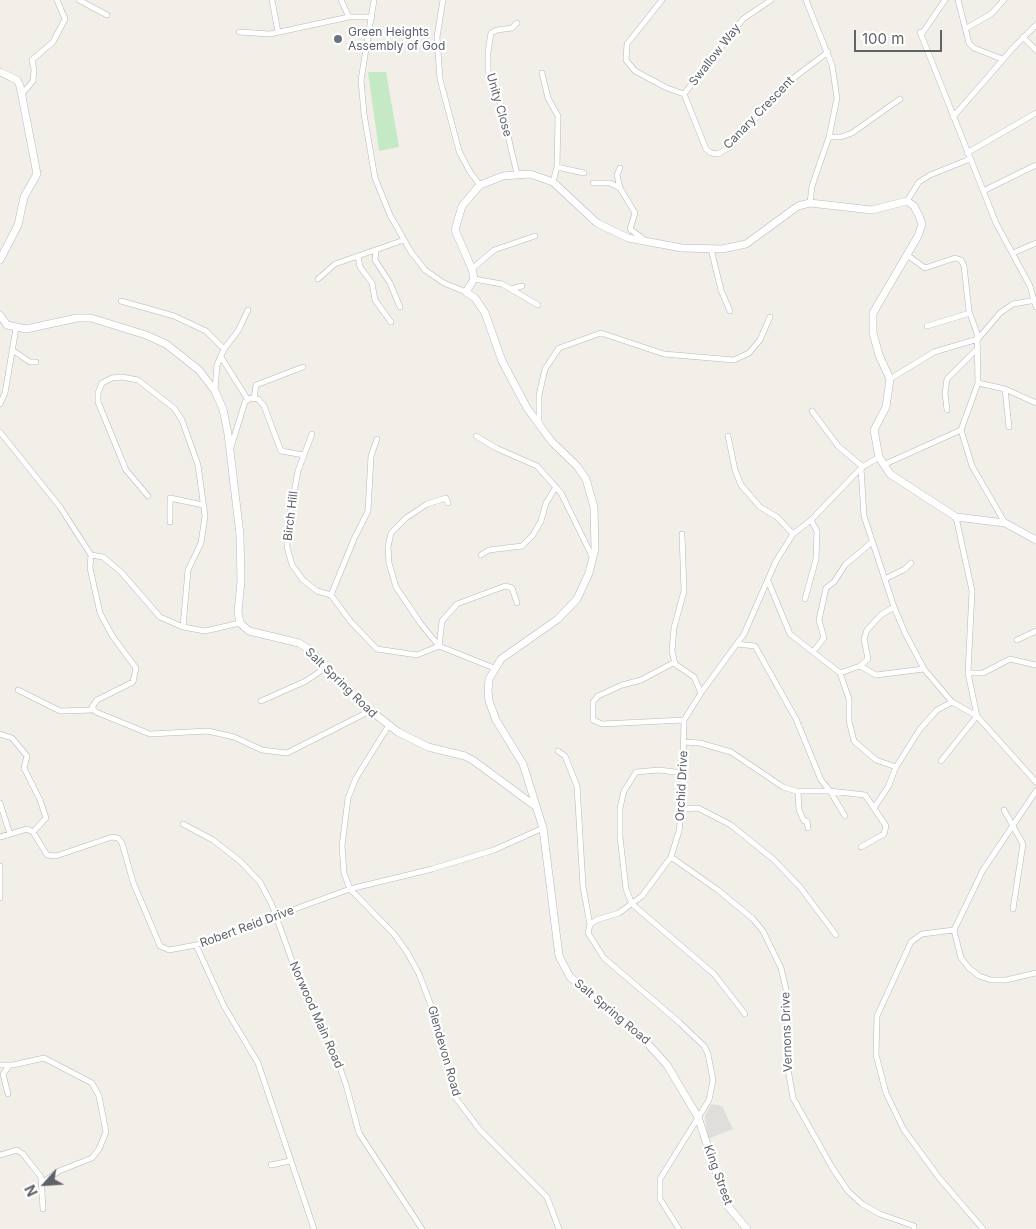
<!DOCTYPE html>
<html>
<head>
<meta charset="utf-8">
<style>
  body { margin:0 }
  #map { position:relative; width:1036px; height:1229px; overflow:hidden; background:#f1efe8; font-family:Inter,sans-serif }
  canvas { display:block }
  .north { position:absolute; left:20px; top:1159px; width:50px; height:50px; -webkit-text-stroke:4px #fff; paint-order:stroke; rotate:244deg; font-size:14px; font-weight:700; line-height:20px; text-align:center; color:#5f6368 }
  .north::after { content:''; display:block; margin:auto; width:18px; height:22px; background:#5f6368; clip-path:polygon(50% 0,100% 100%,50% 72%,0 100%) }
  .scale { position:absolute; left:854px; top:30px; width:88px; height:22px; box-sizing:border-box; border:2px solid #5f6368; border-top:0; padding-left:6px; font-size:15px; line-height:18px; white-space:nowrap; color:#5f6368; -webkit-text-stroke:4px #fff; paint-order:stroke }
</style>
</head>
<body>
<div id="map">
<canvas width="1036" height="1229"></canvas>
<div class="north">N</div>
<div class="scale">100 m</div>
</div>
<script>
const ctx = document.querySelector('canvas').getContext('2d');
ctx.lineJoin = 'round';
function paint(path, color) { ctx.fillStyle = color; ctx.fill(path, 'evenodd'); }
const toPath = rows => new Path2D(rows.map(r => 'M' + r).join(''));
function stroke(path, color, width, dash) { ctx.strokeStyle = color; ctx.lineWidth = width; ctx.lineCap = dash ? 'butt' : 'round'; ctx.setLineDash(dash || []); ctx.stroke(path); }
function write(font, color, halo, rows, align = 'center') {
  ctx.font = font + ' Inter,sans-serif'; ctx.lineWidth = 4.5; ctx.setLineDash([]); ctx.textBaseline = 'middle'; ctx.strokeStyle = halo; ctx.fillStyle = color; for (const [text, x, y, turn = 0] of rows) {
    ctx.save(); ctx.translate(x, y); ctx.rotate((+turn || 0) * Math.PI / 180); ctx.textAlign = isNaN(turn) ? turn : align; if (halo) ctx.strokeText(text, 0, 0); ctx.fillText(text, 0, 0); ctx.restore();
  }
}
paint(toPath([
  [711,1104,722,1106,733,1129,708,1139,705,1116]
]), '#e0deda');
paint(toPath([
  [368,72,386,72,399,147,379,151]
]), '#c5e8c5');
const street = toPath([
  [79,0,107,15],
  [272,0,278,32],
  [341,0,349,17],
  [374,0,361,80,364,114,375,178,390,215,411,252,425,270,444,283,466,292],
  [443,0,437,37,440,79,459,151,470,172,480,185],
  [662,0,627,44,626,60,635,71,667,88,684,94,706,149,711,153,718,154,730,147,791,80,828,52],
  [806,0,832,65,837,98,829,137,812,186,810,203],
  [958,0,969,43,974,48,1002,59],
  [517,23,512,28,497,30,491,33,488,52,488,71,500,102,517,174],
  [965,29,991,14,1004,0],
  [239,32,270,34,349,17,372,17],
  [920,32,996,223,1030,286,1036,307],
  [921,35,945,0],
  [1023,37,1036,50],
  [542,73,548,98,558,116,557,167,553,182],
  [22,94,33,81,34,70,32,60,53,42,65,19,57,0],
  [684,94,743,19,771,0],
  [953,117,1013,48,1036,25],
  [829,137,841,137,852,133,900,99],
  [967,153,1036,113],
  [557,167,584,173],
  [620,168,617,175,620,188,635,213,630,229,646,241],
  [593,183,610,183,620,188],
  [983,191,1036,165],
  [907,201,919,182,930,175,970,159],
  [711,249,721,290,730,311],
  [376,250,375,260,390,283,400,307],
  [1013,253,1036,243],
  [907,255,925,268,955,258,961,260,964,266,969,311,977,333,978,383,961,430,972,466,1005,523],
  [358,256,360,267,372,283,375,300,391,322],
  [472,269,494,250,535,236],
  [318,279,335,264,404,240],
  [474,279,502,284,538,305],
  [511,289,522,286],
  [121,301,174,316,206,331,224,349],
  [927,326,970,313],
  [12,350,30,362,36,362],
  [221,357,248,400],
  [890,379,934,352,978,339,1000,313,1013,304,1036,300],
  [978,383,1005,389,1036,403],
  [1005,389,1009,427],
  [215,390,217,365,224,349,238,331,248,310],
  [254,399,256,385,303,367],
  [0,404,5,393,16,328],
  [947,410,945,393,947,379,978,348],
  [812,411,838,446,863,467],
  [539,423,539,395,545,369,559,348,601,333,664,354,734,360,749,353,760,340,770,317],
  [0,432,60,507,91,555,103,557,121,572,160,617,183,627,205,631,240,623],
  [476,436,496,448,537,466,561,493,593,558],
  [728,436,735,470,741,485,760,507,777,517,793,534],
  [231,447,245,402,251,398,258,399,264,406,281,451,304,455,298,471,288,525,287,547,292,565,303,580,317,591,331,595,351,622,377,649,417,655,439,646,494,668],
  [304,455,312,434],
  [883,465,961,430],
  [861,468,864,516,894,607,905,633,924,669,952,702,977,716,1036,782],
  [148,496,126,470,98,402,98,393,102,383,112,378,122,377,138,380,174,408,182,420,198,465,205,516,201,543,188,570,183,627],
  [448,503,446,498,427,504,406,518,391,533,388,547,389,563,396,587,421,624,439,646,442,621,457,604,505,586,512,588,517,603],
  [956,517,972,591,968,673,977,716],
  [170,522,170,498,203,505],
  [682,534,684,591,674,628,672,651,675,664,694,677,701,693],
  [91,555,90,568,100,613,113,637,136,668,133,682,97,700,92,707,96,712,150,734,208,731,234,737,262,750,287,753,370,711],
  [481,555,489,550,522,546,533,535,541,521,546,503,556,487],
  [885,579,905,569,911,563],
  [768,581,790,634,840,673,849,699,849,721,854,741,876,760,896,767],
  [331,595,354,539,368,511,371,456,377,439],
  [805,599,816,559,817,531,811,520],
  [1017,640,1036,631],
  [737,644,755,646,796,719,821,780,830,791,865,795,886,826,884,834,861,847],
  [813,652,824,638,819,620,826,588,834,582,845,565,872,542],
  [675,662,641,680,622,685,598,696,593,702,593,720,602,724,684,720],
  [860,666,876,675,924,669],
  [840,673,860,666,868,659,864,639,867,630,881,615,894,607],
  [968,673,983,673,1010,659,1036,665],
  [18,690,60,711,93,710],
  [261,701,306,681,325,668],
  [389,725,356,778,348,798,342,846,344,873,350,889,394,934,407,952,419,974,440,1029,447,1067,455,1097,480,1130,547,1197,559,1229],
  [0,734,12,738,27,756,24,768,40,800,46,818,33,832],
  [684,742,700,743,731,752,783,787,796,791,830,791,845,816],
  [558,751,565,756,577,786,583,886,590,925],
  [941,761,977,716],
  [683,773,659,770,636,772,624,791,620,808,620,837,626,889,632,904,714,974,745,1014],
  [798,792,799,810,804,821,807,821,808,828],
  [0,803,10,834],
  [874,808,888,787,896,767,920,729,937,710,952,702],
  [682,809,698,808,731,825,773,859,800,887,836,935],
  [1004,810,1023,844,1013,909],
  [183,824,213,840,240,861,260,882,272,905,292,961,333,1048,346,1085,359,1133,422,1229],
  [0,837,27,829,33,832,47,855,56,856,112,837,118,838,122,843,133,882,160,946,169,950,196,945,350,889,432,869,494,850,543,828],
  [671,857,718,890,753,919,763,931,781,968,786,989,788,1020,786,1058,793,1098,833,1169,848,1191,862,1204,880,1214,914,1226,914,1229],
  [0,866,0,898],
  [954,930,922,934,911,942,877,1016,876,1055,886,1093,904,1130,940,1179,983,1229],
  [954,930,983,870,1036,791],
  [954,930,961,958,969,968,979,976,991,980,1006,980,1036,973],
  [196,945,224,1006,258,1063,314,1229],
  [0,1065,13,1065,44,1058,92,1083,99,1096,106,1132,99,1149,92,1158,59,1171,42,1183],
  [8,1094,3,1074,9,1066],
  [0,1155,17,1150,23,1154,41,1177,43,1209],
  [271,1165,290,1161],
  [679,1229,660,1199,660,1179,709,1100,713,1080,708,1054,704,1046,680,1023,604,958,588,933,590,925,596,920,619,913,642,896,671,857,679,831,682,809,684,720,703,690,744,634,776,561,793,534,811,520,861,468,879,457]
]);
const secondary = toPath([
  [0,72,17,80,20,86,37,174,24,197,18,225,0,260],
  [0,315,7,325,26,329,77,318,91,318,146,335,166,344,199,370,215,391,223,409,228,434,240,535,241,581,238,612,240,623,249,631,299,643,310,650,357,700,398,732,428,747,465,756,474,761,535,806],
  [747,1229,727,1205,698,1117,667,1065,639,1034,570,977,559,956,543,828,523,764,496,720,489,701,488,691,489,679,501,659,558,619,577,599,589,573,595,549,594,507,586,479,577,466,552,442,527,408,502,361,485,313,475,298,466,292,474,279,472,269,455,230,462,206,480,185,503,176,530,174,553,182,597,223,628,238,682,248,722,249,746,244,798,206,810,203,872,210,907,201,914,206,919,216,922,224,918,236,873,313,873,333,879,355,890,379,886,407,874,430,879,457,890,474,956,517,1005,523,1036,540]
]);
stroke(street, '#b5b8bc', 6);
stroke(secondary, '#b6babf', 8);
stroke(street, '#fff', 5);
stroke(secondary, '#fff', 7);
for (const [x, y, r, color] of [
  [338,39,5,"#6b7280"]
]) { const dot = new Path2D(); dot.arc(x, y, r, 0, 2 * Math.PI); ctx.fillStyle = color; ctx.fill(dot); stroke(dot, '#fff', 2); }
write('12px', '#5b616d', '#fff', [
  ["Green Heights",348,32],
  ["Assembly of God",348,46]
], 'left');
write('12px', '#5f6368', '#fff', [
  ["Swallow Way",715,55,-52],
  ["Unity Close",499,105,74],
  ["Canary Crescent",759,113,-46],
  ["Birch Hill",291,516,-83],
  ["Salt Spring Road",341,683,44],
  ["Orchid Drive",682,786,-87],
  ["Robert Reid Drive",247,927,-20],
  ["Salt Spring Road",612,1012,40],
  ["Norwood Main Road",316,1015,66],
  ["Vernons Drive",787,1032,-92],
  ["Glendevon Road",444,1051,74],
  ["King Street",718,1175,70]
]);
</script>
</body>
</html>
